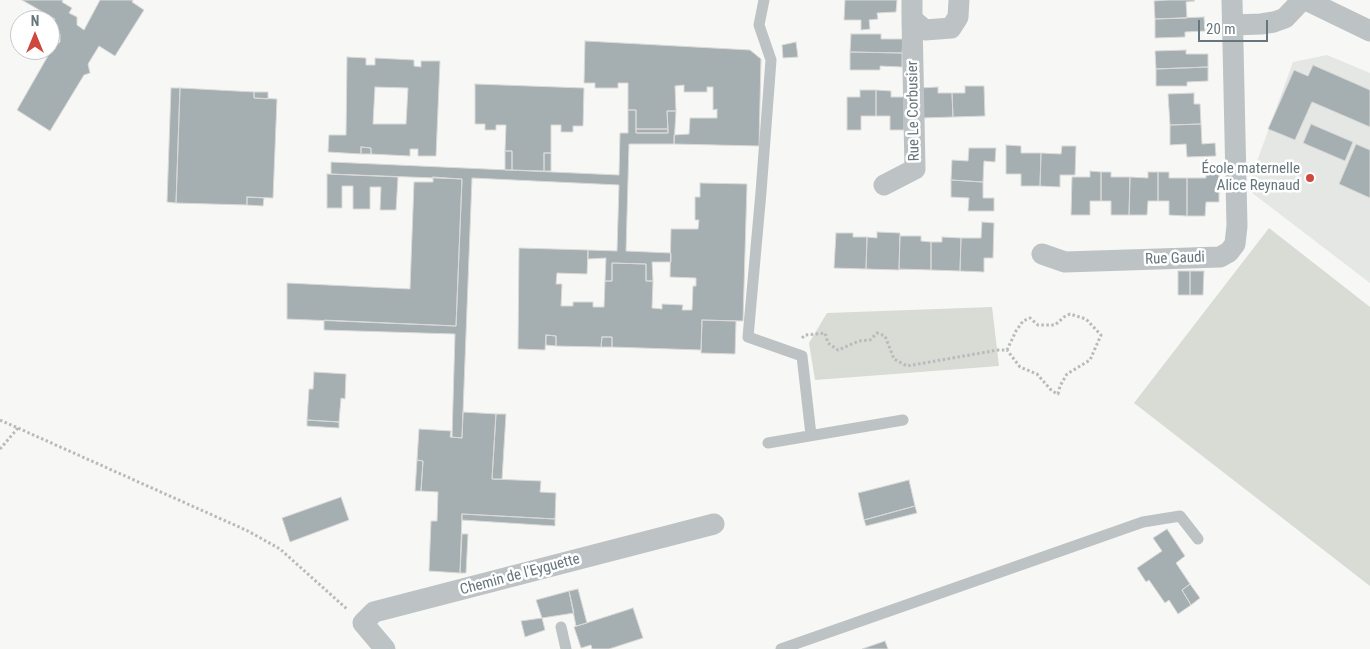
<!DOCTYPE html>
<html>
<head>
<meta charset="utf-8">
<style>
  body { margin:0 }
  #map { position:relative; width:1370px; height:649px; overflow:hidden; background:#f7f7f5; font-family:"Roboto Condensed",sans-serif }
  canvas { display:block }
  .north { position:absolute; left:10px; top:10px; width:50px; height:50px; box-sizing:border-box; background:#fff; border:1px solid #c2c8cb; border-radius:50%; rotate:0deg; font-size:14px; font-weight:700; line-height:20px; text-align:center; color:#66767c }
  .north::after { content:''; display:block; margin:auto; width:18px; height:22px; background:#ce483e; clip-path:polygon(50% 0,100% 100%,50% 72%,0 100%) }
  .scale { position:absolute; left:1198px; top:20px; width:70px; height:22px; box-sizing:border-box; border:2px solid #66767c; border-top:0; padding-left:6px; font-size:15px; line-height:18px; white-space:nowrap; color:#66767c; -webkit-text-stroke:4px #fff; paint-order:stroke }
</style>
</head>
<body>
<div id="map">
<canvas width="1370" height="649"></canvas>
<div class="north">N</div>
<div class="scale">20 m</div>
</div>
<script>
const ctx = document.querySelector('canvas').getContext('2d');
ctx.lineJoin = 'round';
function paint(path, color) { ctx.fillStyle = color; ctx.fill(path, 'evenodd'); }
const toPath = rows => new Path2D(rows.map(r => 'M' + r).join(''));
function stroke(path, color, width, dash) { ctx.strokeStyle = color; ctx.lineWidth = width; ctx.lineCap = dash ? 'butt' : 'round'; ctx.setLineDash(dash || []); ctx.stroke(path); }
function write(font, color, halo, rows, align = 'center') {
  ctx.font = font + ' "Roboto Condensed",sans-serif'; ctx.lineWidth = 5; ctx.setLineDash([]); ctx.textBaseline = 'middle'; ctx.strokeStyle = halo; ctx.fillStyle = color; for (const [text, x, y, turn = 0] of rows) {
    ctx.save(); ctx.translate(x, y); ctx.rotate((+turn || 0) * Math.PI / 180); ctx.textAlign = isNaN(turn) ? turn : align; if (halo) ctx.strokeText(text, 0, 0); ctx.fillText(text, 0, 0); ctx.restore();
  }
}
paint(toPath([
  [1327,55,1370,73,1370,283,1247,189,1293,62]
]), '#e5e7e5');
paint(toPath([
  [1269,228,1370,307,1370,586,1134,403],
  [992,307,999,366,815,380,809,343,827,313]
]), '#d8dcd5');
const building = toPath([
  [22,0,63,0,62,2,72,8,69,13,77,17,77,25,84,30,100,0,133,0,132,2,144,10,115,56,99,46,88,64,90,73,84,75,50,131,17,110,49,54,48,50,50,50,50,46,57,45,60,42,60,34,53,29,52,26,55,19,22,0],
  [845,0,897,0,896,12,877,13,878,19,869,20,870,29,861,30,861,20,844,20,845,0],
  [1167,0,1194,0,1195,1,1186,2,1187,18,1155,19,1154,1,1167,0],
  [1204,17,1205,31,1185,32,1185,37,1155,38,1155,19,1204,17],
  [851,34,881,34,881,39,903,39,902,53,850,52,851,34],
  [585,41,750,50,761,59,759,146,674,144,674,135,689,134,690,118,717,118,717,109,713,110,713,87,707,87,707,92,684,92,684,85,675,86,676,111,667,111,668,129,636,129,636,110,628,110,628,83,618,83,618,88,595,88,595,83,584,83,585,41],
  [796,42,798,57,783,58,782,45,796,42],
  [1186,50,1186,54,1208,54,1208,67,1156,69,1155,51,1186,50],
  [850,52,902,53,902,67,880,66,880,70,850,70,850,52],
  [347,57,366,58,366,65,375,65,375,58,414,60,414,66,421,67,421,61,440,61,436,156,418,156,418,149,410,149,410,156,371,154,371,148,361,147,361,154,328,152,329,135,346,135,347,57],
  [375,87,408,88,406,124,373,124,375,87],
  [1313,65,1370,90,1370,127,1312,102,1295,140,1268,129,1294,70,1308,76,1313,65],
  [1208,67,1208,81,1187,82,1187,86,1156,86,1156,69,1208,67],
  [475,84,584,88,583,126,573,126,573,132,561,132,561,125,551,125,551,153,544,153,544,171,512,170,512,151,505,151,506,125,496,125,496,130,485,130,485,124,475,124,475,84],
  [965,86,984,86,985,116,953,117,952,93,965,93,965,86],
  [938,87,938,93,952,93,953,117,921,118,920,88,938,87],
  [171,88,180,88,176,203,167,202,171,88],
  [180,88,254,92,254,98,277,99,273,198,247,197,247,205,176,203,180,88],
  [860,90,876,90,876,116,861,116,861,130,847,130,847,97,860,97,860,90],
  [876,90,891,91,891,97,904,97,904,130,890,130,890,116,876,116,876,90],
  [254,92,268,92,268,99,254,98,254,92],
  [1194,93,1194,104,1200,104,1201,124,1170,125,1168,94,1194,93],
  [628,110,636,110,636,133,668,133,667,111,676,111,674,144,629,144,626,251,671,253,671,262,652,262,653,281,646,281,646,264,612,263,612,281,605,281,606,258,588,259,588,250,617,251,619,185,472,178,462,438,452,437,455,334,324,330,324,320,456,326,462,179,331,174,331,162,619,175,620,133,628,133,628,110],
  [1201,124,1202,144,1215,143,1216,156,1187,157,1186,144,1170,145,1170,125,1201,124],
  [1311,124,1353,142,1345,161,1303,143,1311,124],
  [636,129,668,129,668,133,636,133,636,129],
  [1356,144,1370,150,1370,198,1339,184,1356,144],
  [1006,145,1021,146,1021,153,1041,153,1040,186,1021,186,1021,174,1006,174,1006,145],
  [1062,146,1076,146,1075,175,1060,175,1060,187,1040,186,1041,153,1061,154,1062,146],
  [361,147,371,148,371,154,361,154,361,147],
  [969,148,996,148,995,162,984,161,983,182,951,180,952,160,968,161,969,148],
  [505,151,512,151,512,170,505,170,505,151],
  [544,153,551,153,551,171,544,171,544,153],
  [1090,171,1101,172,1101,201,1090,201,1090,215,1071,215,1072,177,1090,177,1090,171],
  [1101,172,1111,172,1111,177,1130,177,1129,215,1111,215,1111,201,1101,201,1101,172],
  [1148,172,1158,172,1158,201,1148,201,1147,215,1129,215,1130,177,1148,178,1148,172],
  [1158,172,1169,172,1169,178,1187,178,1187,216,1169,215,1169,201,1158,201,1158,172],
  [1206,173,1219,173,1219,202,1206,202,1205,216,1187,216,1187,178,1206,178,1206,173],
  [327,174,398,177,396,210,380,210,381,187,370,187,370,209,353,209,353,186,342,186,342,208,327,208,327,174],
  [433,177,462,179,456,326,287,319,287,283,410,289,414,182,433,182,433,177],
  [951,180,983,182,983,198,994,198,994,211,968,211,969,198,951,197,951,180],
  [700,183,747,184,743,321,702,320,701,350,612,347,612,337,602,337,601,347,556,346,556,336,546,335,545,350,518,349,519,248,588,250,587,274,557,273,556,284,562,284,561,306,573,306,573,302,593,302,593,307,604,307,605,281,612,281,612,263,646,264,646,281,653,281,652,308,662,309,662,304,683,305,682,310,692,310,693,286,696,286,696,278,670,277,671,229,698,229,699,220,695,220,695,197,700,197,700,183],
  [247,197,264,198,263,206,247,205,247,197],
  [982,222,994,223,993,258,984,258,984,272,960,271,961,238,981,238,982,222],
  [877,232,900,233,899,270,866,269,867,237,877,238,877,232],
  [836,233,853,233,853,237,867,237,866,269,834,268,836,233],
  [900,236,921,236,921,241,931,242,931,270,899,269,900,236],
  [942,237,961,238,960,271,931,270,931,242,942,242,942,237],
  [1178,271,1190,271,1190,295,1178,295,1178,271],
  [1190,271,1204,271,1203,295,1190,295,1190,271],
  [702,320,736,321,735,354,701,353,702,320],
  [546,335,556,336,556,346,546,345,546,335],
  [602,337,612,337,612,347,601,347,602,337],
  [314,372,346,374,345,399,341,398,339,422,307,420,309,389,313,389,314,372],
  [463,412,496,414,492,479,541,481,540,492,556,493,555,519,462,514,460,573,429,571,431,521,437,521,438,492,421,491,423,461,417,460,419,429,451,431,450,437,462,438,463,412],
  [496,414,506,414,502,479,492,479,496,414],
  [307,420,339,422,339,428,307,426,307,420],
  [417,460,423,461,421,491,415,491,417,460],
  [909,480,915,506,864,520,858,493,909,480],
  [341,497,349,520,290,542,282,518,341,497],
  [915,506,917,513,866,526,864,520,915,506],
  [462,514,555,519,555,526,462,520,462,514],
  [1167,529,1185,556,1176,563,1190,584,1182,590,1191,605,1178,614,1169,600,1165,603,1149,580,1146,582,1137,568,1162,551,1153,538,1167,529],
  [462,534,468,534,466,573,460,573,462,534],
  [1190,584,1200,598,1191,605,1182,590,1190,584],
  [578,589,587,623,576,626,569,591,578,589],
  [569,591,574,613,542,618,536,600,569,591],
  [633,608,643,638,609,649,592,649,591,645,581,648,574,627,633,608],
  [542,618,545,630,525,637,521,621,542,618],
  [885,641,888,649,862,649,885,641]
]);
paint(building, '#a5aeb1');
stroke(building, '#d9d9d7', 1);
stroke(toPath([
  [802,338,805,335,825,333,828,343,838,350,859,341,870,340,877,333,885,336,894,359,907,366,998,350,1007,350,1016,331,1023,321,1030,318,1038,325,1055,325,1064,317,1070,314,1086,319,1101,335,1090,360,1067,374,1060,386,1058,394,1052,391,1037,374,1020,367,1007,350],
  [0,420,248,531,280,549,348,610],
  [0,449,18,428]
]), '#b7bbbc', 3, [2.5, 2.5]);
stroke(toPath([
  [764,0,759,25,771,60,761,192,748,337,802,356,811,435],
  [768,443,903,420],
  [561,627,566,649],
  [781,649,1143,522,1180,516,1198,539]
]), '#bdc2c4', 11);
stroke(toPath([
  [912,0,912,19,925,30,951,28,958,17,959,0],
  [1306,0,1370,31],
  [1233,25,1261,24,1274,22,1285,18,1302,0],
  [884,185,915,169,912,19],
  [1042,254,1065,262,1220,257,1229,252,1235,244,1237,226,1232,0],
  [385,649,363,623,374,612,714,524]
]), '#bdc2c4', 21);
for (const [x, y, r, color] of [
  [1310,178,5,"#ce483e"]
]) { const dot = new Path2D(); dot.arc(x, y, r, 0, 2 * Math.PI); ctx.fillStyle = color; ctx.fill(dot); stroke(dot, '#fff', 2); }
write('15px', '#66767c', '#fff', [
  ["Rue Le Corbusier",914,111,-91],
  ["Rue Gaudi",1175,259,-2],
  ["Chemin de l'Eyguette",520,575,-15]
]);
write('15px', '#66767c', '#fff', [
  ["École maternelle",1300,169],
  ["Alice Reynaud",1300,186]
], 'right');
</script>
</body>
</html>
